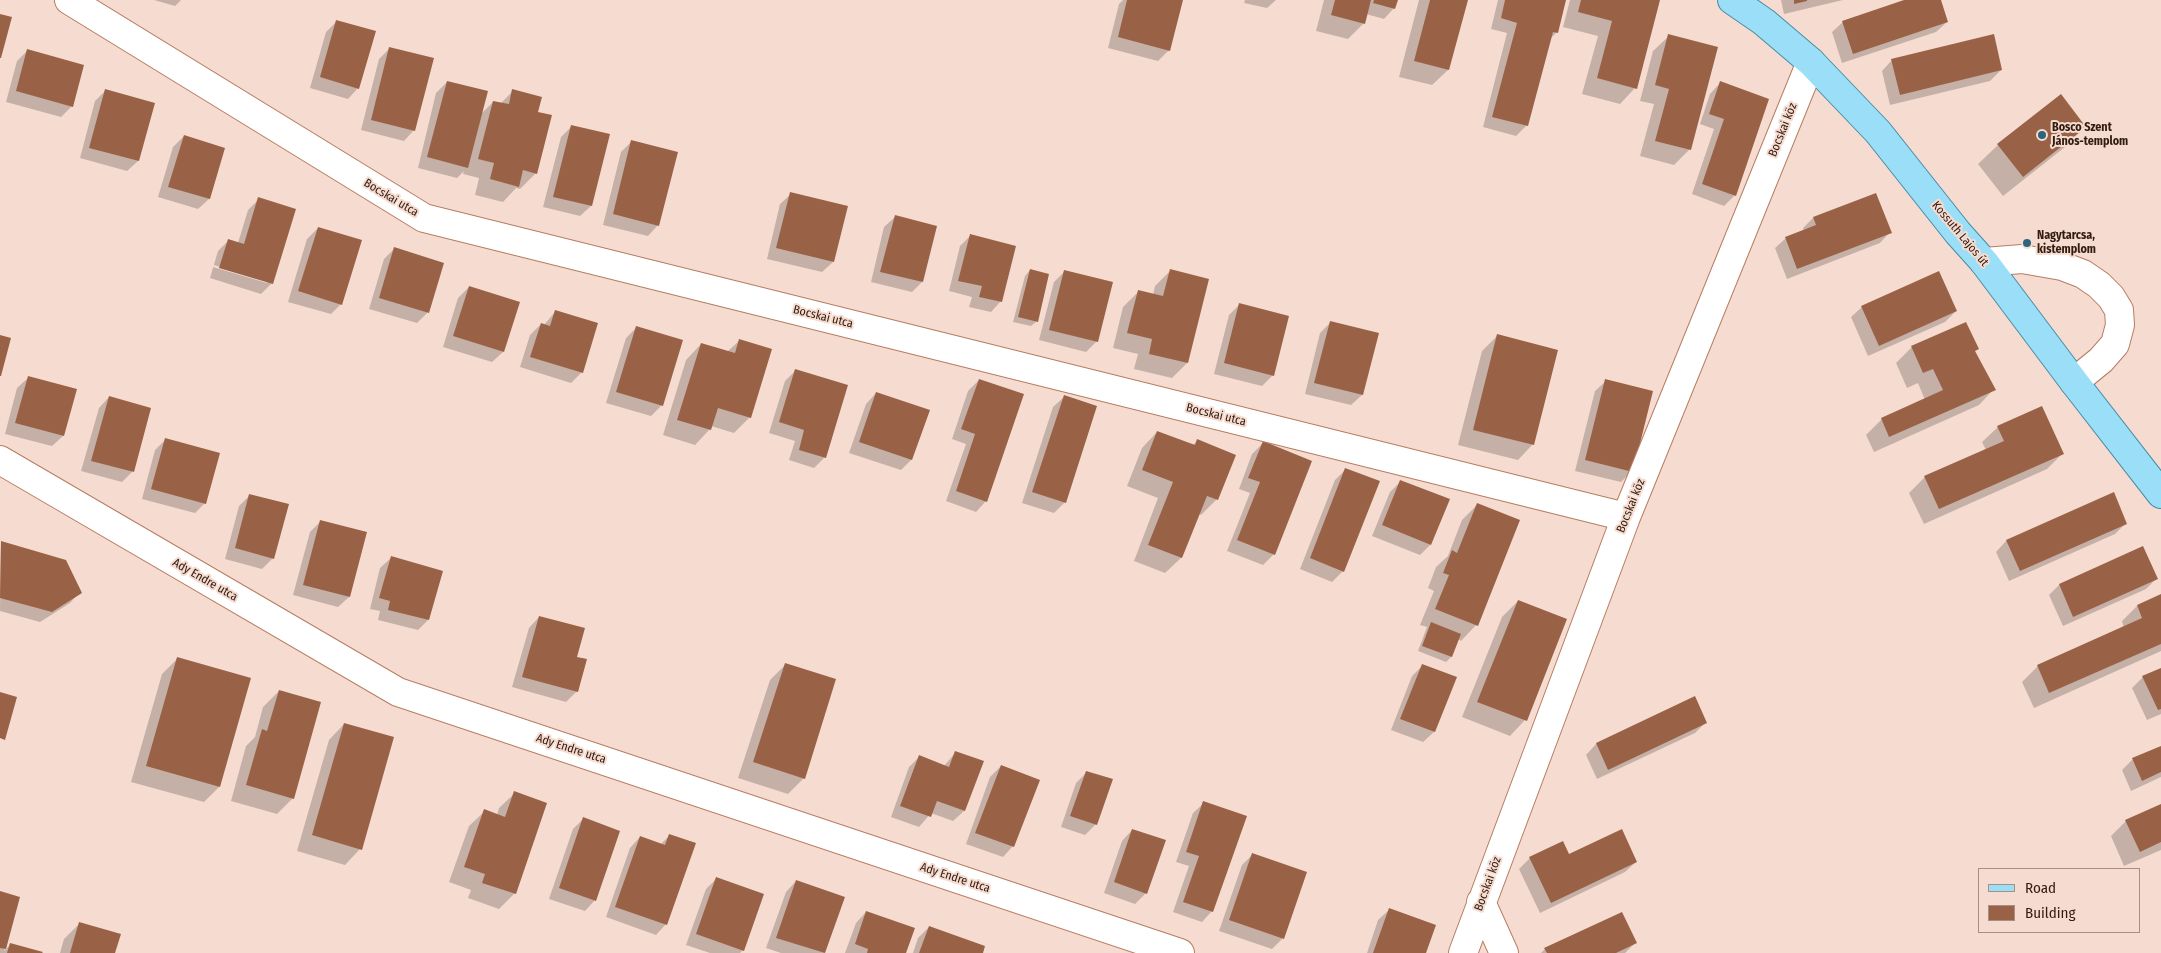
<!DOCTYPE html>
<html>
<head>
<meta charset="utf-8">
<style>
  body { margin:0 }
  #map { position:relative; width:2161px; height:953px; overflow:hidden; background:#f6dcd0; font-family:"Fira Sans Condensed",sans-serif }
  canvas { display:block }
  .legend { position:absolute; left:1978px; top:868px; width:162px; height:65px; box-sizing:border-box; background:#f6dcd0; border:1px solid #a88f83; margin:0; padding:6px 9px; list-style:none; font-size:15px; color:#321b10 }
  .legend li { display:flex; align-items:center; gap:10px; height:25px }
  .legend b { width:25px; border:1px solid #a88f83 }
</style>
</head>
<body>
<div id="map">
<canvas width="2161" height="953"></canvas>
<ul class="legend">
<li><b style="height:6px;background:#9adef8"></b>Road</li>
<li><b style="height:14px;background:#996246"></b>Building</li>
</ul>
</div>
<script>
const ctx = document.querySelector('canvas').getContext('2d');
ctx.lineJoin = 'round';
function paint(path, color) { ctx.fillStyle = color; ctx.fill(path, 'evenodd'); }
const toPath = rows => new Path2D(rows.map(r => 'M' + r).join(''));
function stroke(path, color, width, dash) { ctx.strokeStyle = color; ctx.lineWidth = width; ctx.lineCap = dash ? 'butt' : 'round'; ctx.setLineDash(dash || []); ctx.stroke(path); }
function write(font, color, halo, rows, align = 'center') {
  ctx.font = font + ' "Fira Sans Condensed",sans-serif'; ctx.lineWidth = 4; ctx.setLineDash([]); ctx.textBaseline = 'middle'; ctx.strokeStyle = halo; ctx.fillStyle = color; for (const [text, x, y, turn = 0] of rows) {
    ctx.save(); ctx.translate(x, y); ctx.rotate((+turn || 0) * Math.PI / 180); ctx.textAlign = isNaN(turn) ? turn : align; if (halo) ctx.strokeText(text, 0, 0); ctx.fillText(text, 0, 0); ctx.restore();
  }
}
paint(toPath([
  [154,0,181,0,175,6],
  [1123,0,1182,0,1169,50,1158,61,1108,48,1119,4],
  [1245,0,1276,0,1267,8,1244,3],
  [1324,0,1396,0,1394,8,1384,19,1366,14,1364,23,1348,39,1316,31],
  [1419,0,1466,0,1448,70,1432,85,1399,77],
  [1498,0,1565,0,1556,33,1549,40,1527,125,1516,136,1483,127,1507,33,1491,29],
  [1570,0,1659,0,1635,88,1620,104,1582,94,1598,36,1563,27],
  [1781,0,1843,0,1784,14],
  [1908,0,1939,0,1947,22,1936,32,1842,63,1832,32,1843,22],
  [337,21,358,88,348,99,310,88,326,32],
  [1669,36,1690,149,1674,165,1640,156,1654,104,1640,101,1653,51],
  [390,48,414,130,404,141,361,130,379,59],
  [27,51,72,106,61,117,6,102,17,61],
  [1892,60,2001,70,1990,81,1890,105,1882,71],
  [447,82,481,114,493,102,500,104,513,91,537,113,536,173,520,189,516,188,503,202,475,195,479,178,463,174,464,171,457,178,418,168,436,93],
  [1720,83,1735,195,1724,206,1692,194,1714,129,1700,124,1710,94],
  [105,91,138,161,127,171,80,158,95,101],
  [572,126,608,135,591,206,580,216,543,207,561,137],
  [2085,127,2065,147,2003,196,1978,164,1998,145],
  [184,136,224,149,209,199,198,209,158,197,173,147],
  [632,141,658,225,648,236,603,225,621,152],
  [791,194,833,262,822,272,767,259,780,204],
  [1875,194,1890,232,1880,243,1787,279,1775,248,1786,238,1804,231,1803,228,1813,218],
  [259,199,272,283,261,294,210,278,218,251,229,240,238,243,248,210],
  [214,265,267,281,267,283,213,267],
  [895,217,922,282,912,292,871,282,884,227],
  [318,228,341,304,331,314,288,302,307,239],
  [970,236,1001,301,991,312,969,307,972,297,949,291,960,246],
  [395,248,443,263,427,313,417,323,369,309,384,259],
  [1030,270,1037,321,1031,326,1013,322,1025,276],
  [1065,271,1097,341,1086,352,1039,340,1054,282],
  [1170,271,1187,363,1172,378,1134,369,1138,354,1113,348,1123,307,1139,291,1153,295,1155,286],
  [469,287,503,352,492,362,443,347,458,298],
  [1239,305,1273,375,1262,386,1214,374,1229,315],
  [1862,307,1956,311,1945,322,1868,356,1851,317],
  [555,312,582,372,571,383,520,367,530,335,541,324,544,325],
  [1331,322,1377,334,1362,395,1351,405,1305,394,1320,333],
  [637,327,681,341,661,406,651,416,606,403,626,338],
  [1497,336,1533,444,1518,460,1458,445,1482,351],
  [739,341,750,417,734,433,711,426,710,429,695,445,663,435,686,360,701,344,727,352],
  [1912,347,1977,349,1974,352,1994,389,1979,405,1874,452,1866,435,1882,419,1925,400,1918,383,1907,388,1896,363],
  [796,370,825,457,814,468,789,460,795,441,769,433,785,381],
  [28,378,75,390,63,436,52,446,5,434,17,388],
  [979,380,986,501,976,512,946,501,966,444,952,439,968,391],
  [1606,381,1631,472,1621,482,1575,471,1595,391],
  [876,393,928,411,911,460,901,470,849,453,866,404],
  [109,397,132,472,122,482,81,471,99,408],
  [1064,397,1065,502,1054,513,1022,503,1053,407],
  [1998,427,2062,454,2047,469,1924,524,1909,493,1925,477,1986,450,1982,442],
  [1157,432,1192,446,1198,440,1217,499,1201,515,1199,514,1181,558,1165,573,1134,561,1158,498,1127,486,1142,448],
  [165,440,205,503,195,513,142,499,155,450],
  [1263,443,1310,461,1274,554,1263,565,1227,551,1250,493,1239,489,1252,454],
  [1346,469,1343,571,1332,582,1300,569,1335,480],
  [1401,481,1430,545,1420,555,1372,536,1390,492],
  [2113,493,2126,523,2115,534,2009,581,1996,552,2006,541],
  [250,495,273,558,262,569,225,559,239,506],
  [1478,504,1476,625,1461,641,1458,639,1451,657,1446,662,1418,651,1427,627,1420,625,1434,591,1428,588,1436,567,1448,556,1462,520],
  [321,521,349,597,338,607,293,595,310,532],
  [1,543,80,592,70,603,40,622,0,611],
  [2143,548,2156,579,2146,589,2063,626,2049,595,2059,585],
  [391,558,428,620,418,630,378,620,380,611,370,609,380,568],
  [2161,595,2161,651,2034,708,2022,682,2038,666,2124,628,2122,621,2137,606],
  [1518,601,1525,720,1510,736,1462,717,1502,617],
  [539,617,576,658,577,691,566,702,512,687,529,628],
  [177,659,219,787,204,802,131,782,162,674],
  [785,665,804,778,788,794,738,778,770,680],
  [1423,665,1455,678,1434,732,1423,742,1391,730,1412,676],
  [2161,669,2161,714,2147,720,2132,688,2143,677],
  [279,691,293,798,277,814,231,801,246,746,255,737,263,707],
  [1694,698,1705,723,1695,733,1597,779,1586,755,1596,744],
  [344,724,360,849,345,865,297,851,329,740],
  [2161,747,2161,777,2131,791,2122,770,2133,759],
  [956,752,982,762,964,811,953,821,931,813,919,827,891,817,909,767,919,757,944,766],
  [1001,766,1013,846,1003,857,966,844,990,777],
  [1087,772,1096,824,1085,835,1061,827,1076,783],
  [515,793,515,893,499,909,468,898,471,890,449,882,469,826,485,811,497,815,499,808],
  [1204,803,1212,911,1202,922,1173,912,1189,866,1176,862,1193,813],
  [2161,805,2161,850,2124,866,2111,836,2126,821],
  [583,819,595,900,585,911,549,899,573,829],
  [1132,830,1146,893,1135,904,1104,893,1122,841],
  [670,835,666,924,656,935,606,917,630,848,640,837,661,844],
  [1252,855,1283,938,1272,949,1219,931,1242,865],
  [1569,855,1636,862,1625,872,1540,913,1519,869,1530,858],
  [716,879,743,950,740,953,710,953,686,945,706,889],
  [796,881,843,898,824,953,781,953,766,948,786,892],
  [0,893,19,898,4,951,10,945,40,953,0,953],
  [1389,910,1425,953,1367,953,1378,920],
  [866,912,905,953,845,953,856,923],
  [79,924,114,953,60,953,64,939],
  [929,927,982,953,913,953,918,938],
  [1635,943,1625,953,1541,953,1545,949]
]), '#0003');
paint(toPath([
  [1127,0,1183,0,1170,51,1118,37],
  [1335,0,1371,0,1365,24,1331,15],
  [1374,0,1398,0,1395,9,1373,3],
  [1430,0,1468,0,1449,70,1414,61],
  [1505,0,1566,0,1558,33,1553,32,1528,126,1492,117,1517,23,1501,18],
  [1581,0,1660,0,1637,89,1597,78,1612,21,1578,12],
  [1794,0,1807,0,1807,1,1794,4],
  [1904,0,1941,0,1948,22,1853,54,1842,21],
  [0,14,12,17,1,58,0,58],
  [336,20,376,31,359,89,320,77],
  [1668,34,1718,47,1691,150,1655,141,1669,89,1655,85],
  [1994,34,2002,70,1900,95,1891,59],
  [389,47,434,58,415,131,371,120],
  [27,49,84,65,73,107,16,91],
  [447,81,488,91,468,168,427,157],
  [1720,81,1769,99,1736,196,1702,184,1724,119,1709,114],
  [105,89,155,103,139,161,89,148],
  [512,89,542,97,538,112,552,115,537,174,523,170,519,187,490,179,494,163,478,159,493,101,509,104],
  [2061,94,2086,127,2023,177,1997,144],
  [571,125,610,134,592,206,553,197],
  [184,135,225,148,210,199,168,187],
  [631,140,678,152,659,226,613,214],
  [790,192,848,206,834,262,776,248],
  [1876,193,1892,233,1797,269,1785,237,1816,225,1813,217],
  [258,197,296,209,273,284,219,268,228,239,244,244],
  [895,215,937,226,923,282,880,272],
  [318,227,362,240,342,305,298,291],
  [970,234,1016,246,1002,302,979,297,982,286,958,281],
  [394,247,444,263,429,313,379,298],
  [1030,269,1049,274,1038,322,1018,317],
  [1170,269,1209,279,1188,363,1149,354,1152,339,1127,333,1138,290,1163,296],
  [1064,270,1113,282,1098,342,1049,330],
  [1939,271,1957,311,1879,346,1861,306],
  [469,286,520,302,504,352,453,336],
  [1239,303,1289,316,1274,376,1224,363],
  [555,310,598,323,583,373,530,357,541,323,550,326],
  [1330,321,1379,333,1363,395,1314,383],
  [1966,322,1979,349,1975,351,1996,390,1889,437,1881,418,1943,390,1933,369,1923,373,1911,346],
  [636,326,683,340,663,406,616,392],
  [1497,334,1558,350,1534,445,1473,430],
  [0,335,11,338,1,376,0,376],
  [739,339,772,349,751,418,718,408,711,430,677,420,701,343,735,353],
  [795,369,848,385,826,458,799,450,804,430,779,422],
  [28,376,77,389,64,436,15,423],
  [979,379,1024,394,987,502,956,491,975,434,961,429],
  [1605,379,1653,391,1633,472,1585,460],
  [876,392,930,410,912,460,859,442],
  [1064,395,1097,406,1066,503,1032,492],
  [109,396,151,408,134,472,91,461],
  [2042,406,2064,454,1939,509,1924,476,2004,441,1997,426],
  [1157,431,1195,445,1197,439,1236,455,1218,500,1207,496,1182,558,1148,545,1173,482,1142,470],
  [165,438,220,453,206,504,151,489],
  [1263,441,1312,461,1275,555,1237,540,1260,482,1248,478],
  [1345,468,1380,481,1344,572,1310,558],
  [1400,480,1450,499,1431,545,1382,525],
  [2114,492,2127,524,2020,571,2006,540],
  [249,494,289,504,274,559,235,548],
  [1477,503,1520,520,1478,626,1435,609,1449,575,1443,573,1452,550,1457,553],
  [320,520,367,532,350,597,303,585],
  [1,541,66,560,82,593,52,612,0,598],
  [2143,546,2158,579,2073,617,2059,584],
  [391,556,443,571,429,620,388,610,390,601,379,598],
  [2161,594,2161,644,2049,693,2037,665,2142,618,2137,605],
  [1518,600,1567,619,1527,721,1477,702],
  [539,616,585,628,577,657,587,659,578,692,522,677],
  [1431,622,1461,634,1452,657,1422,646],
  [177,657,251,678,220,787,146,766],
  [785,663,836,679,805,779,753,762],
  [1422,664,1457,677,1435,732,1400,719],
  [2161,668,2161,709,2158,710,2142,676],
  [279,690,321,702,294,799,246,785,262,729,267,731],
  [0,692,17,697,5,740,0,738],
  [1695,696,1707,723,1608,770,1596,743],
  [344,723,394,737,362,850,312,835],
  [2161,746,2161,772,2142,781,2132,758],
  [955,751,984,761,965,811,937,801,931,817,900,806,919,755,949,767],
  [1001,765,1040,780,1014,847,975,833],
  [1086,771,1113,779,1097,825,1070,816],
  [514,791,547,803,516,894,482,883,485,874,464,867,484,809,505,817],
  [1203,801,1247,816,1213,912,1183,902,1199,856,1186,852],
  [2161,804,2161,842,2140,852,2125,820],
  [583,817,620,831,596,901,559,888],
  [1132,829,1166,840,1147,894,1114,882],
  [1622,829,1637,862,1551,903,1529,857,1563,841,1569,854],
  [669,834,696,843,667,925,615,907,640,836,665,845],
  [1252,853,1307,872,1284,939,1229,920],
  [716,877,764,894,744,951,696,934],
  [796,880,845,897,825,953,776,938],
  [0,891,20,897,6,949,0,948],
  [1389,908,1436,925,1426,953,1373,953],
  [866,911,915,928,906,953,867,953,868,949,855,944],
  [1622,912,1637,943,1616,953,1547,953,1544,948],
  [79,922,121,934,115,953,70,953],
  [929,926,985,946,983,953,919,953],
  [10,943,43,952,42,953,7,953]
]), '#996246');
const minor = toPath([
  [69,0,424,218,1626,517],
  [1984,262,2022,259,2062,266,2083,274,2099,285,2111,297,2119,310,2120,325,2115,344,2101,360,2074,382],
  [0,460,398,692,1180,953],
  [1481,902,1504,953],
  [1463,953,1626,517,1811,62]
]);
const major = toPath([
  [1732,0,1764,22,1811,62,1878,132,1958,233,1984,262,2074,382,2161,494]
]);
stroke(minor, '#b77d60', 30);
stroke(major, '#4a8ba4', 30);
stroke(minor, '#fff', 28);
stroke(major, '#9adef8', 28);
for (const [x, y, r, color] of [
  [2042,135,5,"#2b667e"],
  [2027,243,5,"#2b667e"]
]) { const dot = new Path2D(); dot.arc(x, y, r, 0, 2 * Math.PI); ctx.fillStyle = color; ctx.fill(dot); stroke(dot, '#f6dcd0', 2); }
write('bold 12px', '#321b10', '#f6dcd0', [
  ["Bosco Szent",2052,128],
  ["János-templom",2052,142],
  ["Nagytarcsa,",2037,236],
  ["kistemplom",2037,250]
], 'left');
write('12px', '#321b10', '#f6dcd0', [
  ["Bocskai köz",1783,130,-68],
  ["Bocskai utca",391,198,31],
  ["Kossuth Lajos út",1960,234,50],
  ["Bocskai utca",823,317,14],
  ["Bocskai utca",1216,415,14],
  ["Bocskai köz",1631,506,-68],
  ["Ady Endre utca",205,580,30],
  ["Ady Endre utca",571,749,18],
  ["Ady Endre utca",955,878,18],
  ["Bocskai köz",1488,884,-70]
]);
</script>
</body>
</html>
